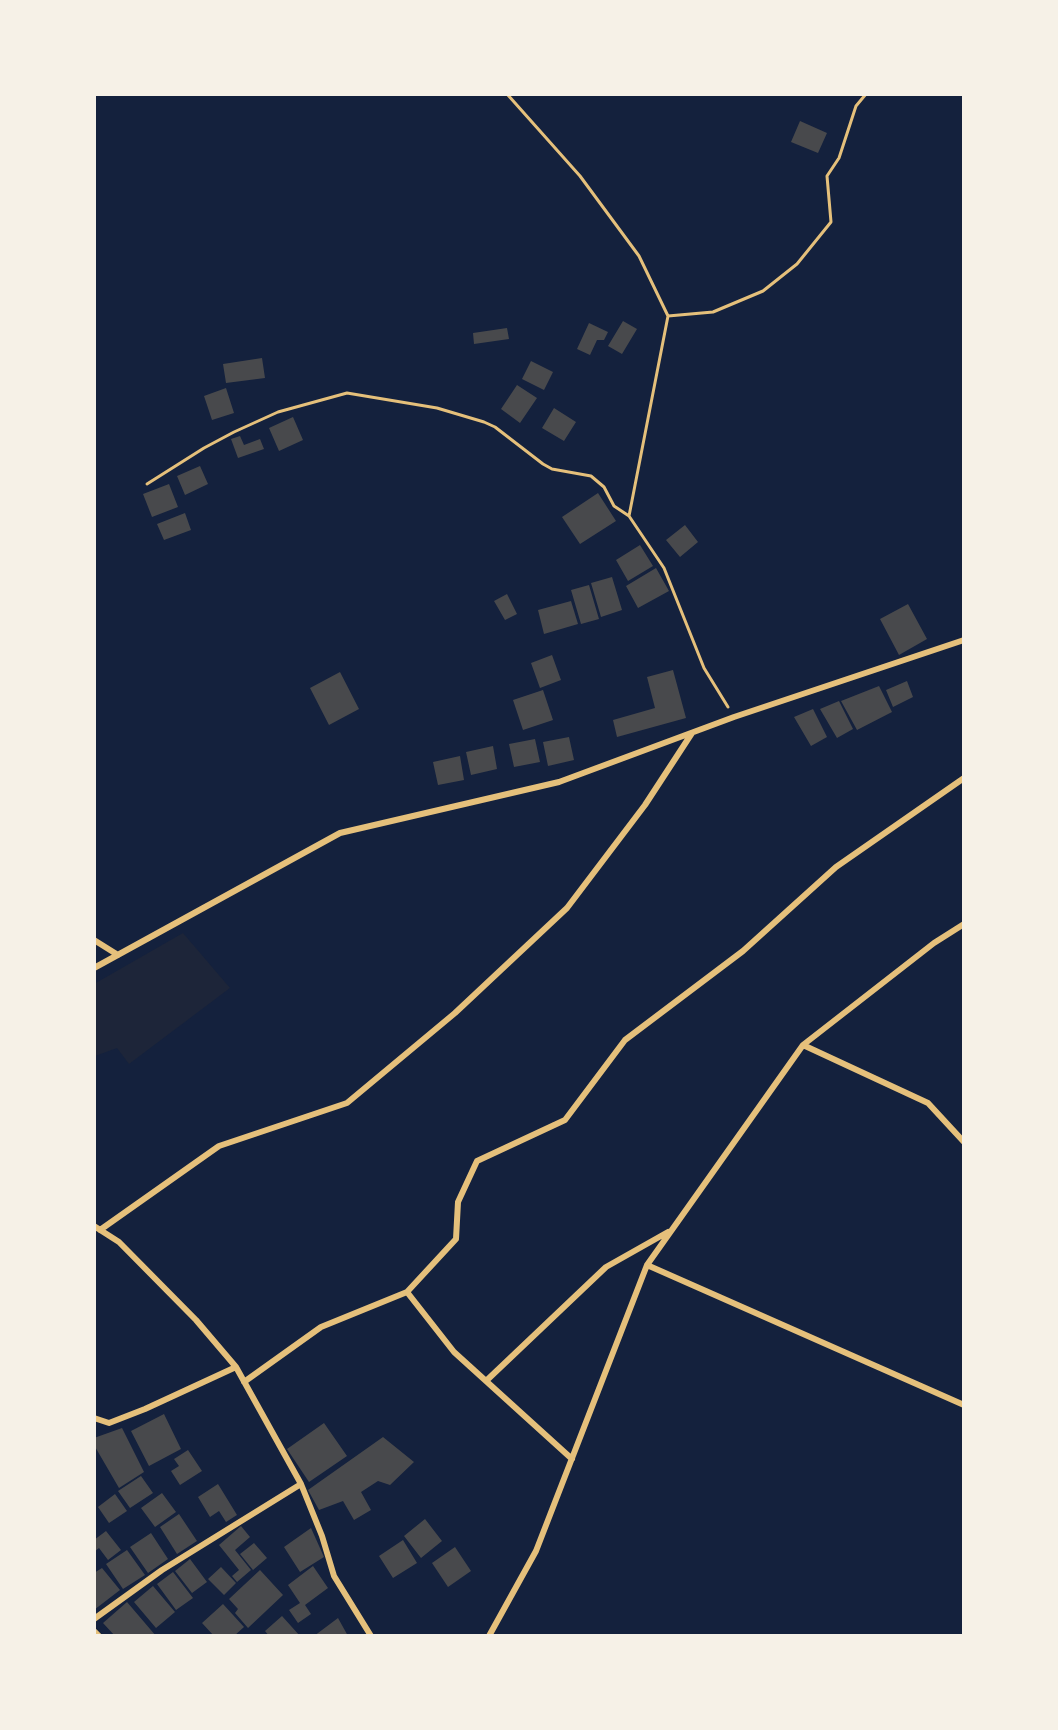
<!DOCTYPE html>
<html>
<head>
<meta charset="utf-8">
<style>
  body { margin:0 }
  #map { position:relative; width:1058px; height:1730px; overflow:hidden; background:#14213d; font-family:Spectral,serif }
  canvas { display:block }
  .frame { position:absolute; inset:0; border:96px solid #f6f1e7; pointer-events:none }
</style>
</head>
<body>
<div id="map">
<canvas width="1058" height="1730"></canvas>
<div class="frame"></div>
</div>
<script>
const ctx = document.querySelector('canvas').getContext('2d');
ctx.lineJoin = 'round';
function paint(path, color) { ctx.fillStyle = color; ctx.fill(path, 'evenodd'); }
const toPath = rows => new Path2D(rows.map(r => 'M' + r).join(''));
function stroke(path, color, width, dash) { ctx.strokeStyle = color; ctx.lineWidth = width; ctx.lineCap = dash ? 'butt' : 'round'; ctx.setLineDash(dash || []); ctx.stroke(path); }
paint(toPath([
  [183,933,230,988,129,1064,117,1048,95,1056,94,984]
]), '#1d2539');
paint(toPath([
  [800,121,827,133,818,153,791,142],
  [623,321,637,329,622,354,608,346],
  [589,323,608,332,604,340,597,340,590,355,577,349],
  [507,328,509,339,474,344,473,333],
  [262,358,265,378,226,383,223,364],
  [531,361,553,372,544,390,522,379],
  [517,385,537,398,520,423,501,409],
  [226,388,234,413,212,420,204,396],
  [554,408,576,422,564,441,542,428],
  [293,417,303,440,279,451,269,428],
  [240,436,244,445,260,439,264,449,238,458,231,439],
  [200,466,208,484,185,495,177,476],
  [169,484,178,507,152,517,143,494],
  [598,493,616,521,580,544,562,517],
  [185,513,191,530,164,540,157,524],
  [685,525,698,542,680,557,666,540],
  [640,545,653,566,628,581,616,560],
  [656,568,669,591,638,608,626,586],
  [612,577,622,610,601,617,591,583],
  [589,585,599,619,581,624,571,590],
  [507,594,517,614,505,620,494,601],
  [571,601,578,624,544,634,538,610],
  [908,604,927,639,899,655,880,619],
  [552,655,561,680,540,688,531,663],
  [673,670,686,718,617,737,613,720,655,708,647,677],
  [340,672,359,709,329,725,310,688],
  [907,681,913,697,893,707,886,690],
  [879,686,892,712,857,730,841,701],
  [543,690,553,720,523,730,513,700],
  [839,701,853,729,837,738,820,709],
  [813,709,827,737,811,746,794,717],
  [569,737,574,760,548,766,543,742],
  [535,739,540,762,514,767,509,744],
  [493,746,497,769,471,775,466,752],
  [460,756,464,780,438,785,433,762],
  [164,1414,181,1449,149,1466,131,1431],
  [324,1423,347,1456,309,1482,287,1449],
  [122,1428,144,1472,119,1488,94,1445,94,1438],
  [383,1437,414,1462,390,1485,378,1481,361,1492,371,1510,354,1520,343,1501,319,1510,308,1490],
  [188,1450,202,1471,180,1485,171,1471,179,1466,174,1459],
  [141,1476,153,1493,130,1508,118,1491],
  [218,1484,237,1515,226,1522,219,1511,210,1517,198,1497],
  [162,1493,176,1512,155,1527,141,1508],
  [115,1494,127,1511,109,1523,98,1507],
  [179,1514,197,1541,177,1554,160,1527],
  [425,1519,442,1541,421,1558,404,1536],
  [241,1526,250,1537,235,1550,251,1570,237,1582,232,1576,239,1570,219,1545],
  [311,1528,324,1557,300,1572,284,1547],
  [106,1531,121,1550,108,1560,99,1548,94,1552,94,1540],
  [151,1533,168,1559,148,1573,130,1547],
  [403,1540,417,1563,393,1578,379,1556],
  [254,1543,267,1558,253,1570,240,1554],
  [455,1547,471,1571,448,1587,432,1563],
  [127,1550,145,1575,123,1589,106,1564],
  [190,1559,207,1582,192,1593,175,1571],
  [313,1566,328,1588,305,1605,311,1614,298,1623,289,1610,300,1603,288,1585],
  [221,1567,236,1583,224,1595,208,1579],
  [102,1568,120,1590,94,1610,94,1573],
  [260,1570,283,1595,248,1628,235,1613,238,1609,229,1599],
  [173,1572,193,1598,176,1610,157,1584],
  [153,1586,175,1612,156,1628,134,1602],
  [127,1602,156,1636,115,1636,103,1623],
  [223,1604,244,1627,234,1636,214,1636,202,1623],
  [282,1616,300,1636,269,1636,265,1631],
  [338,1618,348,1636,314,1636]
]), '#48494c');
stroke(toPath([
  [507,94,580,176,639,256,668,316,629,516,664,568,704,668,728,707],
  [668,316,713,312,763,291,797,264,831,222,827,176,839,158,856,106,866,94],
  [147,484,204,448,234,432,278,412,347,393,437,408,484,422,495,427,543,464,552,469,591,476,604,487,614,506,629,516]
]), '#e5c07b', 3);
stroke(toPath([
  [94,940,118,955],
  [94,968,340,833,559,782,734,717,964,640],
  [803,1045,928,1103,964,1142],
  [94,1226,119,1242,196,1320,236,1367,301,1484,322,1536,334,1576,371,1636],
  [100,1230,219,1146,347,1103,455,1013,567,908,645,805,692,733],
  [647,1265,964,1405],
  [407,1292,454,1352,572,1459],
  [486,1381,606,1267,668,1232],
  [244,1382,321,1327,407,1292,456,1239,458,1202,477,1161,565,1120,625,1040,743,951,836,867,964,778],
  [94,1418,109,1423,145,1409,236,1367],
  [94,1619,162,1570,301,1484],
  [94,1631,99,1636],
  [489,1636,536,1551,647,1265,803,1045,934,943,964,924]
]), '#e5c07b', 6);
</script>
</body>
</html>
